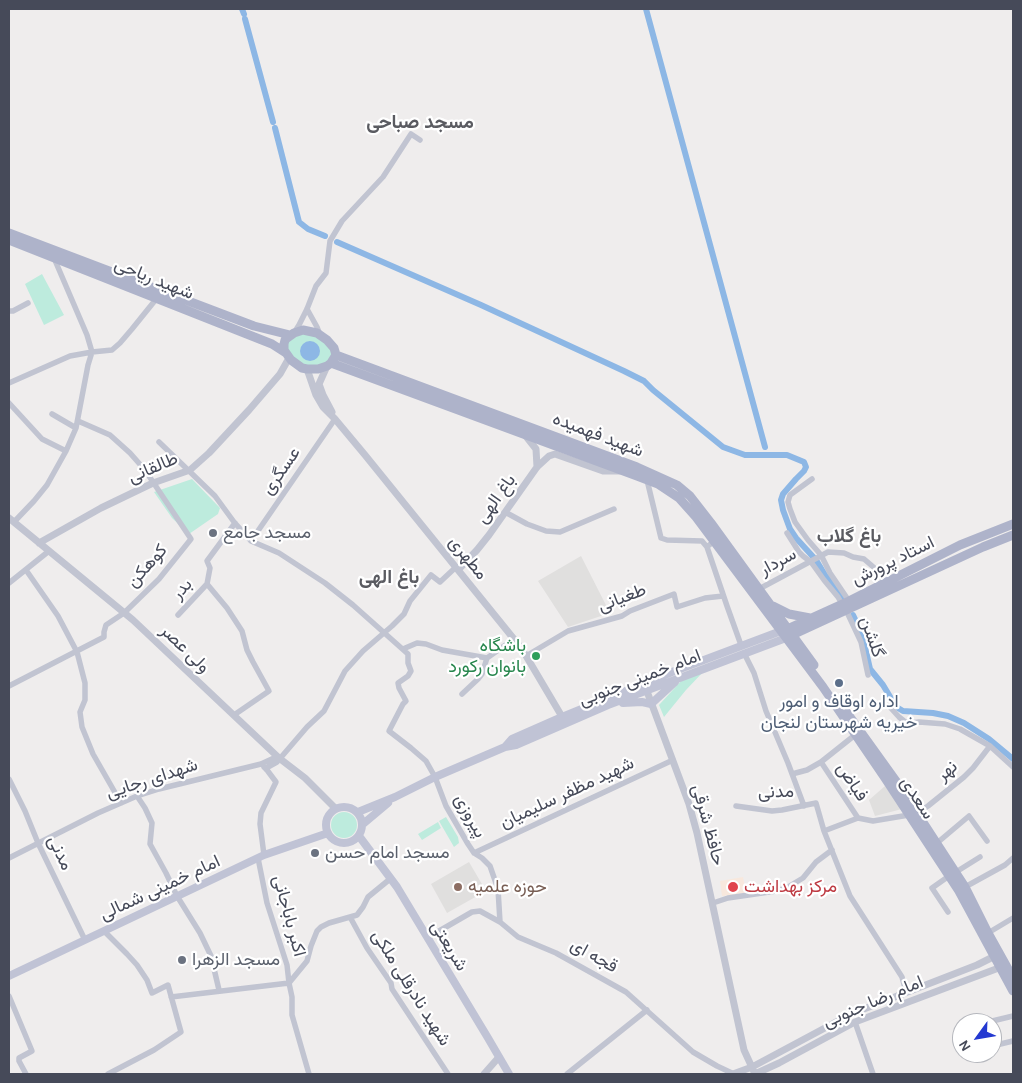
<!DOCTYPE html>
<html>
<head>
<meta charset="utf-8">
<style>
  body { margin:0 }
  #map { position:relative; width:1022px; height:1083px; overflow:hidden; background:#efeded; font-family:Karla,sans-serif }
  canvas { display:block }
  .frame { position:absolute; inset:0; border:10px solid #464a59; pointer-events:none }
  .north { position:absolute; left:952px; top:1013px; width:50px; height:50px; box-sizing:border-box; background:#fff; border:1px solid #b5b7bd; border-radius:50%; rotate:238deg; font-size:14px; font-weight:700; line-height:20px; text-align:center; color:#464a59 }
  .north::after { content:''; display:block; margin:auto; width:18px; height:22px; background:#2439d1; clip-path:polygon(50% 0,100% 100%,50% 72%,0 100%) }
</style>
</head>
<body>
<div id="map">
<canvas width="1022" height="1083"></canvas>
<div class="frame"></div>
<div class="north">N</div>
</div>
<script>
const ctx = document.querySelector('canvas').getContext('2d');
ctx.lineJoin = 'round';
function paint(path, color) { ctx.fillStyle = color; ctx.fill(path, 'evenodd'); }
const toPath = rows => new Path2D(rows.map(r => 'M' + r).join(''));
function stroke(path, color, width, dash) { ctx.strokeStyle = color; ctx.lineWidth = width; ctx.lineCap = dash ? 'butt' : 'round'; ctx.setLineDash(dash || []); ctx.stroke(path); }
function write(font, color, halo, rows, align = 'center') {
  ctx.font = font + ' Karla,Vazirmatn,sans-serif'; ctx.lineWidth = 4.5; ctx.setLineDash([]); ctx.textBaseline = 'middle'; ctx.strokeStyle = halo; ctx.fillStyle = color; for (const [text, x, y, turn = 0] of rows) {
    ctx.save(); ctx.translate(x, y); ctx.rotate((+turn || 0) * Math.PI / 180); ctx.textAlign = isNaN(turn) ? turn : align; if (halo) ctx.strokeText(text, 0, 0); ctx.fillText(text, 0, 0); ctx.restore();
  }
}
paint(toPath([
  [581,556,610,613,568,627,538,581],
  [885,786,902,809,875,816,869,800],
  [469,862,486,891,447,913,431,884]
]), '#e0dfde');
paint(toPath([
  [743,877,746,893,722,896,720,881]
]), '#f8e8dd');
paint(toPath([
  [42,274,64,315,44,325,25,284],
  [304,333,323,339,334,354,325,365,302,366,286,351,287,341],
  [192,479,220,508,218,514,189,534,172,518,154,492],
  [705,670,686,690,664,717,659,705,682,680],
  '331 825a13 13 0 1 1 26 0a13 13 0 1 1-26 0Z',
  [446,817,458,837,459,843,454,847,439,821],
  [438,822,441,828,422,840,418,834]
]), '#bdebdd');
paint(toPath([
  '300 351a10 10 0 1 1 20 0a10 10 0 1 1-20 0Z'
]), '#8db7e5');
stroke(toPath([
  [242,9,244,14],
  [646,9,765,447],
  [245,19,273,122],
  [275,128,299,222,308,229,325,236],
  [337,242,481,305,624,371,644,381,653,390,723,447,745,455,787,455,804,462,806,467,804,471,796,479,783,494,781,500,783,510,790,529,796,538,816,560,825,575,841,594,844,600],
  [853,615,862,634,870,669,883,685,895,705,898,708,903,711,933,713,948,716,964,723,989,739,1013,759]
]), '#8db7e5', 6);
stroke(toPath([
  [307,309,317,327,320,335],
  [9,311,13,311,28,303],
  [294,333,299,325,307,309,316,286,326,273,330,241,342,221,383,177,411,134,420,140],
  [9,383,70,356,92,352,112,350,120,343,132,329,157,298],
  [9,403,42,439,66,451],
  [52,414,76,428],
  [159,442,215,496,234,522,251,541,279,553,325,583,353,605,408,654,408,663,411,671,408,676,398,683,399,688,406,701,403,704,389,731,411,748,426,761,435,777,446,806,468,844,474,853,482,858,490,866,498,889,500,922],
  [812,479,790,495,788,502,790,509,795,522,808,540,821,555,830,573,849,601],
  [647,480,661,538,667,540,702,541,707,547],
  [505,512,527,524,546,531,560,532,614,509],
  [14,522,34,501,47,485,66,451,76,428,88,365,92,352,87,335,54,258],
  [787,533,799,552,803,556,811,562,824,580,838,597,842,604],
  [251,541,335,419],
  [714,541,707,547,727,606,741,645],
  [26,570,58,616,77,652,85,683,85,700,80,712,82,727,93,754,121,803],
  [9,583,49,551],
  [207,584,227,608,242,631,247,650,253,662,269,691,234,715],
  [207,584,210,568,207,561,235,523],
  [759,589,828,552,844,553,853,557,864,559,878,571,885,582],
  [846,610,861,642,868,675],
  [178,615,207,584],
  [403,649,417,643,426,644,442,650,487,658],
  [744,653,754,673,766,711,788,763,804,806],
  [526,656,568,631,622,616,630,611,674,594,677,607,705,598,723,596],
  [9,686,104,637,104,632,106,625,124,613,159,579,191,539,145,470,130,453,110,435,78,421],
  [462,694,478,679,482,674,487,658,514,639],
  [889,706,899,717,904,721,910,723,919,722,945,724,960,729,990,746,1013,767],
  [821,762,858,818],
  [267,770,268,767,277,762,307,727,324,711,345,671,363,651,392,626,404,614,410,601,431,575,440,582,456,567],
  [792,774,807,770,821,762,855,735],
  [9,779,25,811,38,843,85,940],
  [137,796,145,808,152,823,150,844,166,873,177,896,200,933,211,956,219,990],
  [736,806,772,811,782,810,816,803,824,831,850,896,902,977,906,992],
  [917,813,928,806,964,777,973,768,990,746],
  [824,831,858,818,873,821,909,815],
  [937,843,969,816,987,841],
  [474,853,673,760],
  [264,855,260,824,261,813,276,782,267,770,264,767],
  [9,858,98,813,137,796,159,789,261,764,274,758,279,758],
  [258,858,267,903,287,965,289,983,292,997,292,1015,309,1074],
  [956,872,980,857],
  [965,887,1005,865,1013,858],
  [713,903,728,898,776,891,788,887,803,878,816,862,832,850],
  [948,912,932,888,949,876],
  [350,917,367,948,391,983,392,989,448,1074],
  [104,931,127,954,137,965,147,980,152,993,168,985,181,1032,154,1050,108,1074],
  [988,933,1013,918],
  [427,938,472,912,480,911,500,922,518,937,556,953,626,992,693,1052,717,1066,734,1074],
  [289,983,307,961,311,946,317,931,321,927,329,923,357,915,363,907,368,897,390,879],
  [9,996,32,1051,19,1058,19,1061,26,1074],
  [171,997,289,983],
  [855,1022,873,1074],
  [984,1023,1013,1016],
  [992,1046,1013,1041],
  [567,1074,647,1010]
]), '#c1c4d1', 5.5);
stroke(toPath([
  [327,366,319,384,323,395,332,412],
  [307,369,316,395,323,407,335,419,365,455,522,649,564,720],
  [525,435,536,449,537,467],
  [9,518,133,620,279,758,305,778,335,808],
  [39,543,101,508,153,483,190,470,209,453,249,410,280,374,289,358],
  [458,570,477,550,489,535,537,467,549,456,555,454,603,471,619,471],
  [645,686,689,804,697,833,744,1050,755,1074],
  [484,1074,499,1057],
  [733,1074,752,1067,851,1014,977,965,999,954],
  [755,1074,779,1063,855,1022,1004,966]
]), '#c1c4d1', 7);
stroke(toPath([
  [623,703,642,702,651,704,675,682],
  [505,747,512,739,562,717,672,672,781,631],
  '326 825a18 18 0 1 1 36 0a18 18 0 1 1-36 0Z',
  [358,812,395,797,435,777,505,747,516,745,608,705,786,638],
  [363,824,388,803],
  [359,836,397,887,488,1038,509,1074],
  [9,976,264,855,328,833]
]), '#c0c3d5', 8);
stroke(toPath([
  [9,233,254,326,290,335],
  [9,240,272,344,286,353],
  [303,330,317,333,327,340,334,348,336,355,331,363,327,366,318,369,307,369,302,368,291,360,284,350,284,344,285,340,287,338,294,333,303,330],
  [336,355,637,467,677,485,690,496,711,523,814,665],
  [331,363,637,476,658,484,679,498,696,517,823,687,885,778,959,891,1013,991],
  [773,606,789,614,810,618],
  [785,630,849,601,960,545,1013,524],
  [788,637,983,547,1013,535],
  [847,713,898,784,965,887,988,933,1013,978]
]), '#aeb3ca', 9);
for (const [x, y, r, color] of [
  [213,533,5,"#6b7280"],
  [536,656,5,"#2e9e5b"],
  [839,683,5,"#5c6f8a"],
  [315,853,5,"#6b7280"],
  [458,887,5,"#8d6e63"],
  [733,887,6,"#e0444e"],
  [182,960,5,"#6b7280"]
]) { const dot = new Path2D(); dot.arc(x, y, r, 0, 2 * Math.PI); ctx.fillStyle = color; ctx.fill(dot); stroke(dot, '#fff', 2); }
write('18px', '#464a59', '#fff', [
  ["شهید ریاحی",154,279,22],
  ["شهید فهمیده",598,435,21],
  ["طالقانی",153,468,-23],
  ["عسگری",281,471,-55],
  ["باغ الهی",496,499,-55],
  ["مطهری",468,558,51],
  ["استاد پرورش",893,561,-26],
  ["سردار",778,562,-28],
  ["کوهکن",147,566,-48],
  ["بدر",182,589,-47],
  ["طغیانی",622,598,-21],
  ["گلشن",872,637,71],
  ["ولی عصر",185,649,44],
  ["امام خمینی جنوبی",640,678,-21],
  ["نهر",947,771,-41],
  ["شهدای رجایی",152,779,-18],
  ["فیاض",852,782,57],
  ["مدنی",776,792,-1],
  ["شهید مظفر سلیمیان",567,793,-25],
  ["سعدی",917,798,57],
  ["پیروزی",470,816,61],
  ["حافظ شرقی",708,825,75],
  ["مدنی",60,853,65],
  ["امام خمینی شمالی",160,888,-25],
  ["اکبر باباجانی",289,916,75],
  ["شریعتی",449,946,59],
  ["قجه ای",594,956,29],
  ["شهید نادرقلی ملکی",411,988,58],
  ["امام رضا جنوبی",873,1002,-23]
]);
write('18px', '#5b616d', '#fff', [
  ["مسجد جامع",223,533],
  ["مسجد امام حسن",325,853],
  ["مسجد الزهرا",192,960]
], 'left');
write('18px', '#27864d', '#fff', [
  ["باشگاه",526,646],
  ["بانوان رکورد",526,667]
], 'right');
write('18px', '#4e5e75', '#fff', [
  ["اداره اوقاف و امور",839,702],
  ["خیریه شهرستان لنجان",839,723]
]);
write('18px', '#785e54', '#fff', [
  ["حوزه علمیه",468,887]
], 'left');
write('18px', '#be3a42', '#fff', [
  ["مرکز بهداشت",744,887]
], 'left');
write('bold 19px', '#5a5b61', '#fff', [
  ["مسجد صباحی",420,123],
  ["باغ گلاب",849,537],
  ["باغ الهی",389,578]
]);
</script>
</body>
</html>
